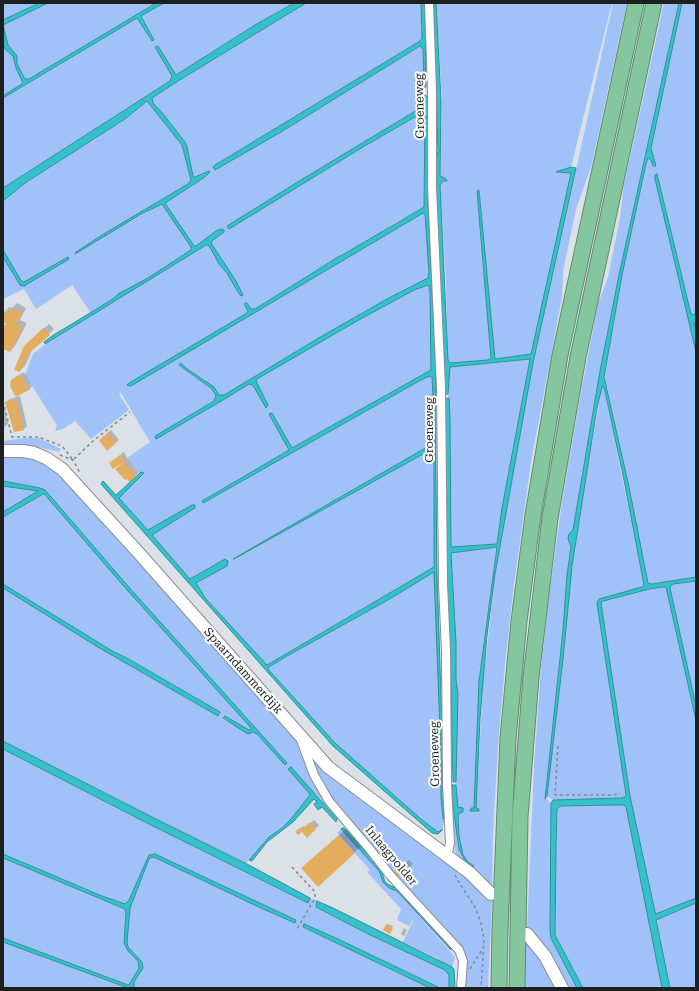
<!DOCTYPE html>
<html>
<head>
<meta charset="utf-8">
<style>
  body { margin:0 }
  #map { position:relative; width:699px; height:991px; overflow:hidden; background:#dce0e7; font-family:"Roboto Serif",serif }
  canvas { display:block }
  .frame { position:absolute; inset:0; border:4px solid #1d1f21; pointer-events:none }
</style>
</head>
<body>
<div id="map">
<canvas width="699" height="991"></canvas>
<div class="frame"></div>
</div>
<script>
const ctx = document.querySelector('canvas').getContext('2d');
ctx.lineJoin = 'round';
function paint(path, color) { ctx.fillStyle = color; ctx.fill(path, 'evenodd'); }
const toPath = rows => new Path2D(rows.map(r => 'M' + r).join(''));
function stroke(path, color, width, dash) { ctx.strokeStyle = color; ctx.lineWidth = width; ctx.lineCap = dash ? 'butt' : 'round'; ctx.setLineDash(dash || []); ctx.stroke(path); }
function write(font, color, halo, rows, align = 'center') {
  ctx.font = font + ' "Roboto Serif",serif'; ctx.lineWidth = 4; ctx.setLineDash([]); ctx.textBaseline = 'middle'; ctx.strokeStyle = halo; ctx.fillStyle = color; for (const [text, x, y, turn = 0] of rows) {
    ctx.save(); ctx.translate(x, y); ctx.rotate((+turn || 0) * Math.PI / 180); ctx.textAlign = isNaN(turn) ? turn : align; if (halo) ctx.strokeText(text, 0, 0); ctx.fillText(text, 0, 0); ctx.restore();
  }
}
paint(toPath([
  [3,3,39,3,3,20],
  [48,3,155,3,29,79,25,79,17,64,17,56,8,45,3,25],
  [164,3,294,3,255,25,176,75,158,46,155,47,172,76,170,81,3,188,3,98,137,18,151,41,151,33,141,16],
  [306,3,421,3,422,38,420,41,215,165,281,132,420,46,423,49,424,86,426,87,424,91,424,104,422,107,396,123,296,183,230,224,234,226,363,147,420,114,425,116,425,205,424,207,393,224,368,241,338,257,255,309,251,309,249,307,252,314,354,253,430,209,437,343,438,504,437,530,435,404,433,404,434,443,233,559,235,559,434,448,434,567,266,665,206,599,196,583,227,566,225,559,190,579,151,534,194,508,150,531,119,498,141,472,140,473,127,458,150,442,121,393,119,394,129,410,91,439,75,421,63,429,55,431,57,425,25,375,33,354,43,346,92,315,72,285,36,309,24,289,3,299,3,257,20,285,24,282,22,282,3,250,3,201,25,183,125,119,147,101,182,145,191,180,188,184,155,203,126,225,162,201,195,251,209,242,243,295,236,281,212,244,211,241,216,231,196,246,193,246,165,202,205,177,205,172,195,177,193,176,185,142,164,115,153,103,152,98,178,81],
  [181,363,186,368,202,378,223,400,155,436,214,401,216,395,211,388,179,365],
  [436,371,435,396,433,396,432,377,430,376,421,380,202,503,202,501,289,450,269,414,272,413,292,448,424,374],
  [436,3,612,3,571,167,557,172,571,173,532,354,495,359,479,190,477,191,491,358,488,360,455,364,450,363,448,360,446,282,440,184,447,180,440,176,442,99],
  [613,3,627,3,591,167,576,209,563,271,562,297,531,462,514,584,505,664,498,745,493,832,492,890,460,862,455,851,451,818,454,811,459,849,465,861,474,865,467,861,465,858,459,836,458,814,463,808,458,808,456,785,458,693,456,680,456,643,451,558,451,553,497,547,479,681,474,808,471,808,479,809,476,809,483,685,495,574,506,512,533,363],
  [664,3,679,3,619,275,600,371,573,531,569,534,568,539,571,547,567,575,563,630,545,797,551,803,552,809,550,930,551,938,577,988,566,988,527,930,534,766,541,667,549,596,562,502,582,387,598,304,608,277,620,218,624,185],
  [682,3,696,3,696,315,691,314,658,176,655,179,696,352,696,577,650,584,647,579,629,487,605,381,605,372,622,275,646,164,648,158,651,160,653,166,656,166,652,152,652,142],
  [3,43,4,48,13,56,16,68,23,83,3,96],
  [530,359,502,508,498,541,497,544,451,547,450,418,448,394,449,367],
  [602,387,604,387,644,585,642,587,599,599,602,631,626,795,625,797,620,798,553,800,547,796,563,659,569,590,582,501],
  [24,438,39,438,61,449,59,452,43,448,21,446,3,447,3,441],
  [3,455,29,456,55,468,297,736,337,817,337,819,316,794,309,793,310,795,309,798,291,819,282,828,269,837,246,863,156,819,3,741,3,588,96,646,217,715,220,712,125,657,114,652,3,584,3,517,43,494,144,609,251,727,252,729,250,730,225,716,223,719,236,726,257,734,285,765,287,763,127,585,45,490,40,488,3,481],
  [3,486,39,491,38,492,3,512],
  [435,571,441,757,441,797,445,819,442,829,439,832,422,820,334,742,268,669,269,667,287,656,388,600],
  [696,581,696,706,670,588,671,585,673,584],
  [662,587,666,587,667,591,696,720,696,898,656,914,655,912,643,861,630,796,603,621,603,613,602,611,601,603,603,601],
  [306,746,463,873,492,900,488,988,463,988,465,961,323,788],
  [3,749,143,821,308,902,310,898,317,901,316,907,368,934,445,970,449,975,449,988,440,988,304,924,303,927,430,988,137,988,134,987,134,982,143,968,142,962,128,947,127,942,128,917,130,908,149,859,152,857,156,858,296,920,155,854,149,855,129,900,125,904,102,896,3,854],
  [624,805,626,807,628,814,662,988,583,988,555,935,556,847,557,809,559,807,561,806],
  [341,829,379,871,384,883,387,886,397,891,455,957,452,967,437,960,439,959,403,942,415,916,409,926,397,920,401,909,367,872,370,870,337,833],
  [3,858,125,909,126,913,124,943,128,951,138,961,139,968,130,983,128,985,107,977,3,938],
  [696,903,696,988,670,988,656,920],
  [526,939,559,988,525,988],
  [3,942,105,980,128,988,3,988]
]), '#a0c2f8');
const water = toPath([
  [39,3,48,3,3,25,8,45,17,56,17,64,25,79,29,79,156,3,164,3,141,16,154,40,152,41,137,18,3,98,3,96,23,83,16,68,13,56,4,48,3,20,39,3],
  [294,3,306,3,178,81,152,98,153,103,164,115,185,142,187,147,193,176,195,177,209,171,210,172,205,177,165,203,194,246,196,246,216,231,221,229,224,230,224,232,213,240,211,243,236,281,243,295,241,296,238,292,227,273,219,264,211,249,208,245,206,245,45,344,44,342,52,336,113,299,118,294,148,278,191,250,191,247,162,204,143,213,75,254,76,252,107,232,188,184,191,180,182,145,147,101,125,119,25,183,3,201,3,188,170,81,172,76,155,47,158,46,176,75,255,25,294,3],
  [421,3,425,3,426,87,424,87,423,49,420,46,281,132,215,170,213,167,215,165,420,41,422,38,421,3],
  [433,3,436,3,441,101,440,176,446,179,447,181,443,181,440,185,448,360,450,363,488,360,491,358,477,191,479,190,495,359,531,354,571,173,556,172,571,167,576,168,533,363,495,574,487,635,480,718,476,808,479,809,479,811,470,811,471,808,474,808,479,681,497,547,451,553,456,643,456,680,458,693,456,782,453,782,450,652,447,586,444,421,445,399,449,398,450,418,451,547,497,544,502,508,530,359,450,367,448,394,444,394,436,184,436,162,438,151,433,3],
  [679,3,682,3,651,148,656,166,653,166,651,160,648,158,646,164,622,275,604,377,629,487,648,583,652,584,696,577,696,581,673,584,671,585,670,588,696,706,696,720,666,587,662,587,650,589,603,601,601,603,630,796,655,912,656,914,658,913,696,898,696,903,656,920,670,988,662,988,626,807,624,805,617,805,561,806,559,807,557,809,556,847,555,935,583,988,577,988,555,946,551,938,550,930,551,803,553,800,620,798,625,797,626,795,597,603,599,599,642,587,644,585,623,475,604,387,602,387,597,408,572,566,563,659,547,796,545,799,563,630,567,575,571,547,568,539,569,534,573,530,600,371,619,275,679,3],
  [425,95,428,97,428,205,436,371,436,396,433,396,432,377,430,376,421,380,203,503,202,501,289,450,269,414,272,413,292,448,431,370,430,292,429,286,428,285,414,290,357,321,257,379,256,381,268,405,266,408,254,387,252,385,249,384,223,400,156,439,155,436,214,401,216,395,211,388,179,365,181,363,186,368,214,387,219,395,224,395,322,336,387,299,428,278,429,272,425,214,423,213,131,386,127,385,129,383,247,313,248,311,245,306,245,303,247,303,251,309,255,309,338,257,344,254,424,207,425,116,420,114,363,147,234,226,229,229,227,226,296,183,422,107,424,104,424,97,425,95],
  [657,174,691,314,696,315,696,321,694,324,696,333,696,352,655,179,655,175,657,174],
  [3,250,22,282,24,282,68,257,69,259,24,286,20,285,3,257,3,250],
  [433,404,435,404,437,574,445,819,443,819,441,797,441,757,434,572,388,600,287,656,269,667,268,669,334,742,422,820,438,832,443,829,438,834,432,833,333,746,101,484,103,481,116,495,141,472,144,473,119,498,148,530,192,505,195,505,195,508,152,535,190,579,225,559,228,561,227,566,196,583,206,599,267,665,434,567,434,448,234,559,233,559,434,443,433,404],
  [3,481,40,488,45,490,127,585,287,763,285,765,257,734,253,732,248,734,223,718,225,716,249,730,252,729,128,591,44,494,43,494,3,517,3,512,38,491,3,486,3,481],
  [3,584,114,652,125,657,220,712,218,716,96,646,3,588,3,584],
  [3,741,156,819,247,864,310,898,308,903,143,821,3,749,3,741],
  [291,767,337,819,336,822,322,807,318,810,314,804,317,802,314,799,293,822,267,842,252,861,249,860,269,837,282,828,291,819,310,795,309,793,288,769,291,767],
  [452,785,456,785,458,807,463,808,463,812,458,814,459,836,463,854,467,861,474,866,473,867,465,861,459,849,452,799,452,785],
  [343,828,344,828,381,869,385,882,389,885,396,888,443,940,451,949,451,950,397,891,389,888,383,882,379,871,341,829,343,828],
  [3,854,102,896,125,904,129,900,149,855,155,854,296,920,295,923,263,909,156,858,152,857,149,859,130,908,127,942,128,947,142,962,143,968,134,982,134,987,137,988,128,988,3,942,3,938,128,985,130,983,139,968,138,961,128,951,124,943,126,913,125,909,3,858,3,854],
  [317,901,333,908,452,967,454,969,455,988,449,988,449,975,445,970,368,934,316,907,317,901],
  [304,924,338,939,440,988,430,988,303,927,304,924]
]);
paint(water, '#36c0cb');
stroke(water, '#2e9098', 1);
paint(toPath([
  [17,303,26,308,20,320,27,323,15,346,10,351,3,348,3,331,7,323,3,321,3,314,9,307,12,308],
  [49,324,54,329,33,348,25,366,19,371,30,341],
  [24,372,32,386,29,390,12,380],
  [20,396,27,426,24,429,6,402,10,399],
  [3,401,8,424,3,428],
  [111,430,119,440,107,450,103,437],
  [124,452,127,458,139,472,130,481,124,462,110,463],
  [314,820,319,825,307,837,302,831,296,832,303,826,305,828],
  [346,829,361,846,354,853,310,861],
  [409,860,413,864,402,875,399,871,401,867],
  [388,924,393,926,391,931,386,925],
  [404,928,407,930,404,936,401,934]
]), '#0003');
paint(toPath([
  [11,308,22,313,16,325,23,329,10,352,3,349,3,328,6,323,3,322,3,311,8,314],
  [43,328,50,335,29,353,20,372,14,370,24,346],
  [20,374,29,390,16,397,10,386,11,380],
  [16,399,24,430,14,432,5,402],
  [108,433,116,443,107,451,99,440],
  [120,455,125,461,113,469,109,463],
  [124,462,136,476,129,482,127,479,125,480,115,469],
  [310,822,316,829,307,838,302,832,298,835,295,832,299,828,301,830],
  [339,835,355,853,318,887,301,868],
  [406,863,410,868,402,876,401,875,397,879,393,875,398,871,397,870,402,866,402,864],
  [386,924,393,928,390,934,383,930]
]), '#e2ad5f');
const street = toPath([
  [429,3,432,92,432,188,441,388,443,584,446,651,447,784,450,843,447,857],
  [301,740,314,775,329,801,368,847,390,875,459,950,463,961,461,988]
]);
const secondary = toPath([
  [3,451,23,451,34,453,46,458,62,469,137,551,328,767,470,873,491,894],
  [527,934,545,956,562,988]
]);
const highway = toPath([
  [499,988,500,929,508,738,519,621,533,515,560,355,636,3],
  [517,988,520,817,531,677,550,518,578,357,654,3]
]);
stroke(street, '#8a8d93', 10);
stroke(secondary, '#8a8d93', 14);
stroke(highway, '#608c72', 17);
stroke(toPath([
  [3,401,12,437,38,437,62,446,73,460,93,441,130,412],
  [60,455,73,460,80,473],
  [558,746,555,795,614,795,620,793],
  [292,867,315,892,315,898,297,929],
  [455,875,460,884,475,907,481,923,484,940,481,988],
  [470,969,482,950]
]), '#85888d', 1.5, [3, 3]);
stroke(street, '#fff', 8);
stroke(secondary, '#fff', 12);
stroke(highway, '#84c79e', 15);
write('12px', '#1d1f21', '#fff', [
  ["Groeneweg",420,106,-91],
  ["Groeneweg",429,430,-90],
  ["Spaarndammerdijk",243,671,48],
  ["Groeneweg",435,754,-91],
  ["Inlaagpolder",391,856,50]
]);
</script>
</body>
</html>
